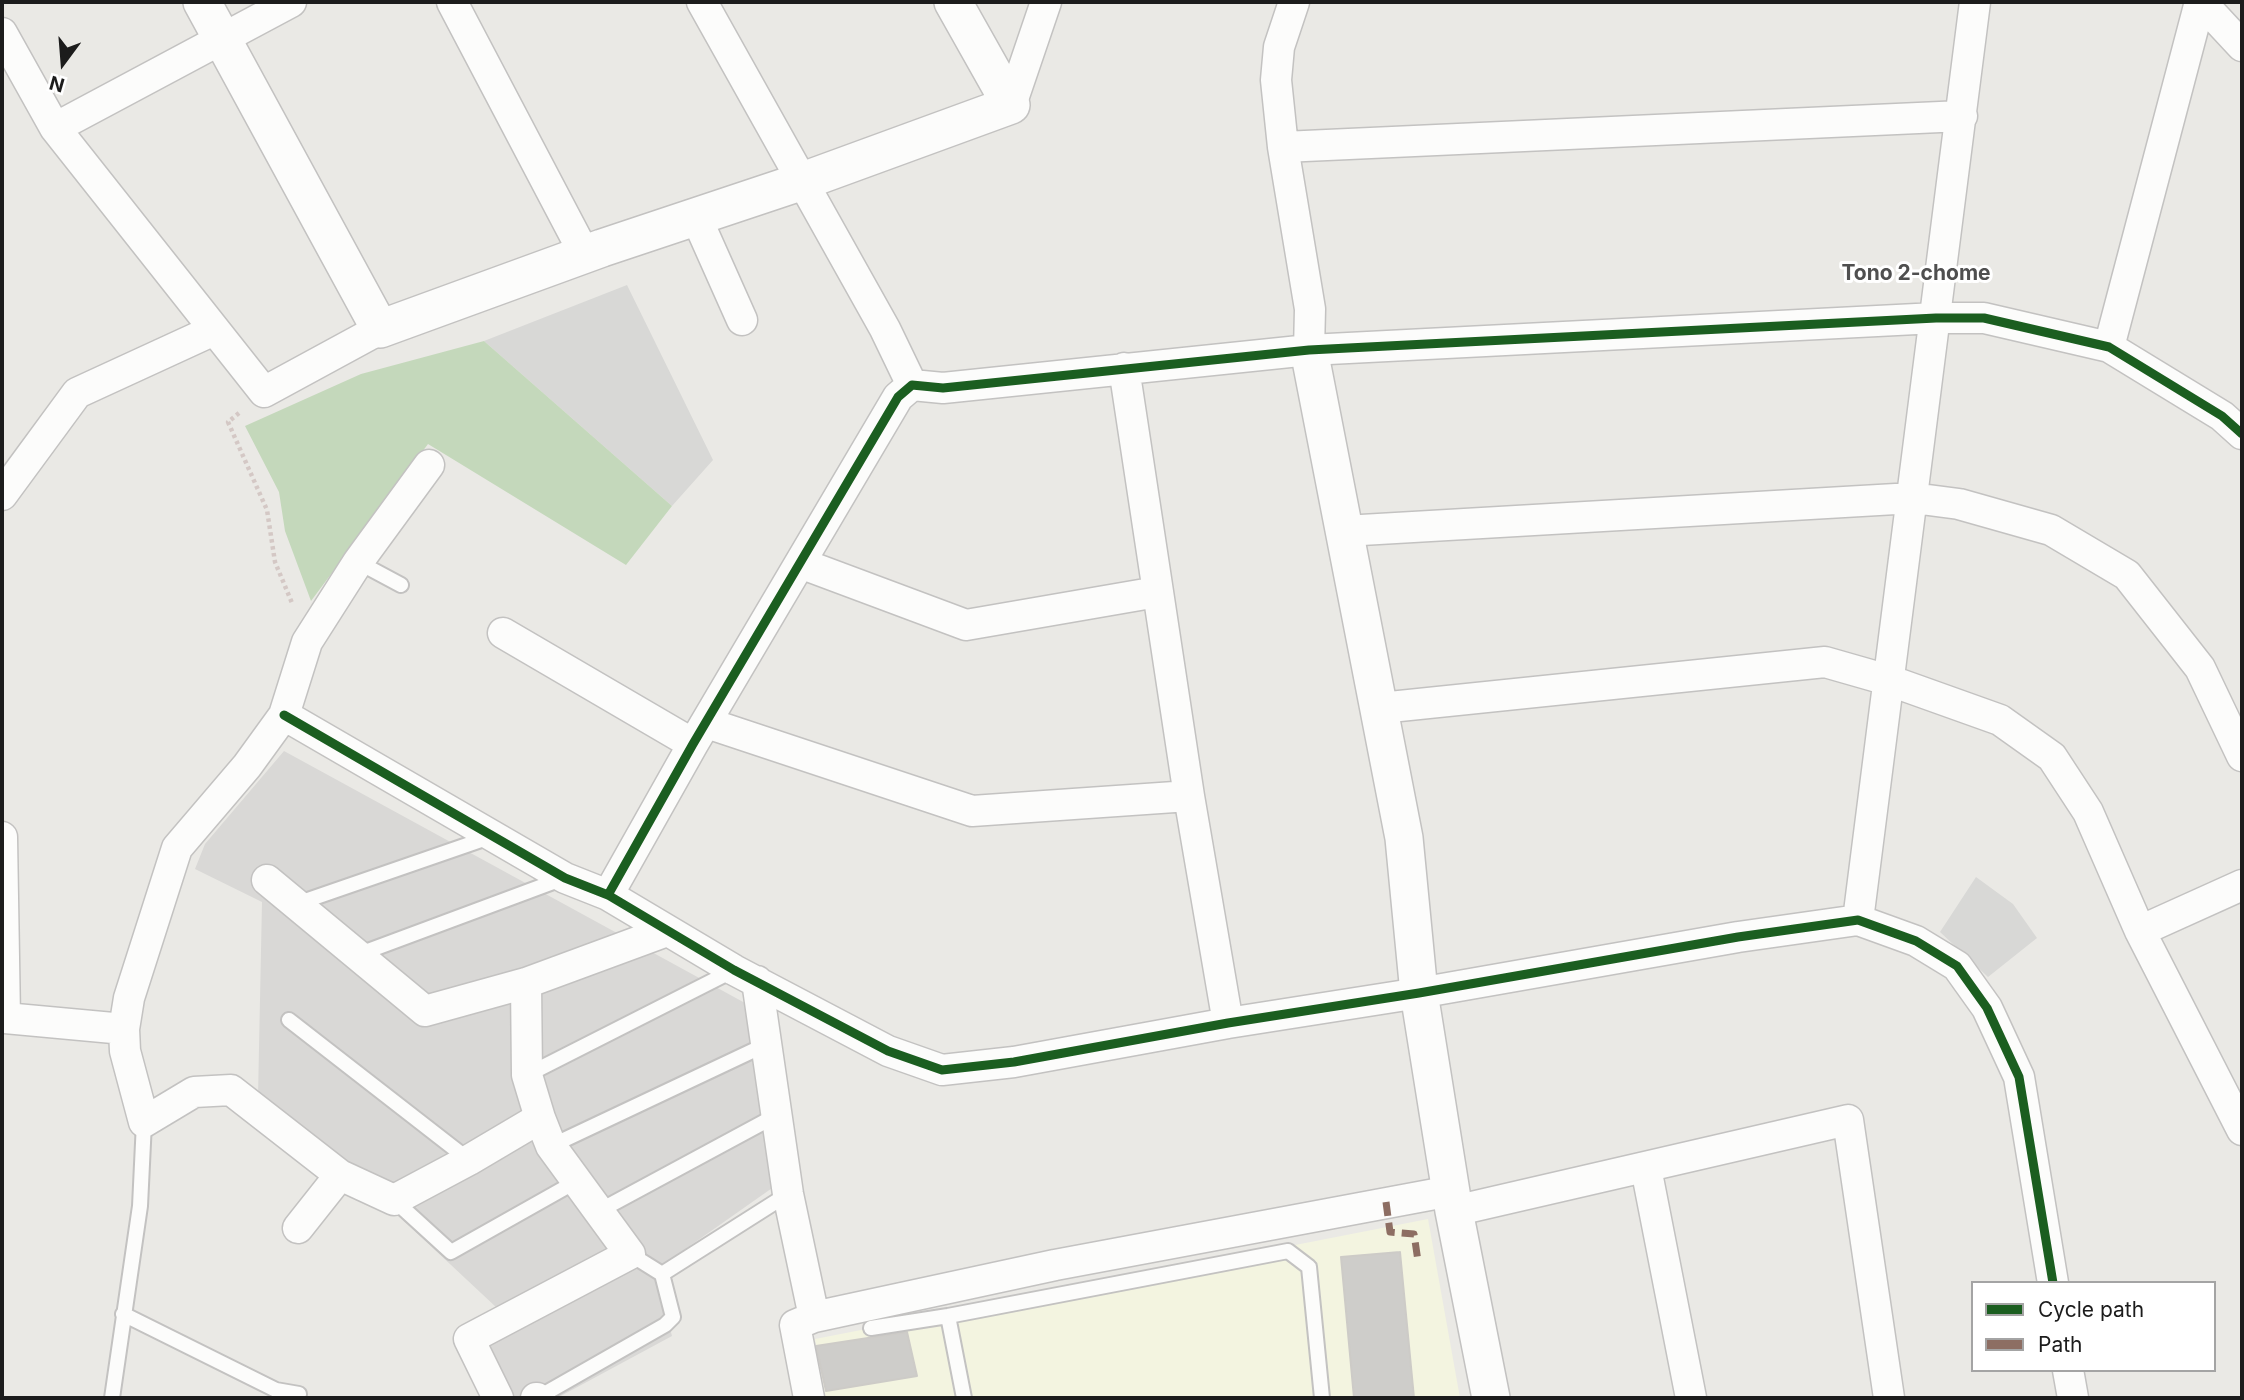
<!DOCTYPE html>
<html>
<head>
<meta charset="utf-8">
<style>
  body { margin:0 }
  #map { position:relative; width:2244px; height:1400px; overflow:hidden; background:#eae9e5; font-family:Inter,sans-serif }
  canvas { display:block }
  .frame { position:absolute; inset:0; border:4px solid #1c1c1c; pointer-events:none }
  .legend { position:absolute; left:1971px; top:1281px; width:245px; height:91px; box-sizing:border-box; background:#fff; border:2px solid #a4a4a4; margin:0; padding:9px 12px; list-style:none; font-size:21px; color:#1c1c1c }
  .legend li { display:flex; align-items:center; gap:14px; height:35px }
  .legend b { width:35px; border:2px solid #a4a4a4 }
  .north { position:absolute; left:28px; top:28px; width:70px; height:70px; -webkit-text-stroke:5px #fff; paint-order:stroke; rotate:196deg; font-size:19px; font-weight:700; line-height:28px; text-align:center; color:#1c1c1c }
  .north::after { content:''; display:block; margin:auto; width:24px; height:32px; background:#1c1c1c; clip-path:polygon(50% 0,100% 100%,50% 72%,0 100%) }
</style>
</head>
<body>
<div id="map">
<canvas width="2244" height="1400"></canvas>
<div class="frame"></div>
<ul class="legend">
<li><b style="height:9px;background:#1b5e20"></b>Cycle path</li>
<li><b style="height:9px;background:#8d6e63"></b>Path</li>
</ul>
<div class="north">N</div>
</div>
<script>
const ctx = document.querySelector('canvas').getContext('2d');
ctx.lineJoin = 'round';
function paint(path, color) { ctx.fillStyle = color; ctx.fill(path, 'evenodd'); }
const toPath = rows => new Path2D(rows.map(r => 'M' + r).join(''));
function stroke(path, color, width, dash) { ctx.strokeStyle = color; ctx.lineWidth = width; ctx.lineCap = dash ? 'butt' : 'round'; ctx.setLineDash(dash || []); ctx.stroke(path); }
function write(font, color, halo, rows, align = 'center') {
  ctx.font = font + ' Inter,sans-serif'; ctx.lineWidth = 6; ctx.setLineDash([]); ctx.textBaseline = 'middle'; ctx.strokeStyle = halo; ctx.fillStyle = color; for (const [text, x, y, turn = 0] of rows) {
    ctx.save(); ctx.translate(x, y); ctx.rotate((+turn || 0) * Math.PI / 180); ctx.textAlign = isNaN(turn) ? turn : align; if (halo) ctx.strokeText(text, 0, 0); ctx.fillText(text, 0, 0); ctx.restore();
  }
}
paint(toPath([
  [284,751,745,1003,775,1186,667,1262,657,1280,672,1336,557,1398,491,1398,454,1333,497,1308,389,1207,258,1097,262,902,195,869,205,844]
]), '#d9d8d6');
paint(toPath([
  [1428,1219,1460,1398,826,1398,815,1339]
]), '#f3f4e0');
paint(toPath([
  [627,285,713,460,672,506,484,341],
  [1976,877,2013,904,2037,938,1988,977,1940,932]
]), '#d8d8d6');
paint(toPath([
  [484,341,672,506,626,565,428,444,311,601,285,531,279,492,245,426,361,374]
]), '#c4d8bb');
const building = toPath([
  [1400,1252,1414,1398,1354,1398,1341,1257,1400,1252],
  [907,1332,917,1376,826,1391,816,1346,907,1332]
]);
paint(building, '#cecdca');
stroke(building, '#cdcbc7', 2);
const service = toPath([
  [358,562,401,585],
  [296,904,490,837],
  [357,955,564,878],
  [289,1020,469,1160],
  [527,1075,734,970],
  [551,1146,765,1045],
  [394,1200,451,1252,577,1181],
  [599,1211,777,1115],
  [662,1274,788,1194],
  [123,1314,276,1390,299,1394],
  [871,1328,948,1316],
  [112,1398,140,1206,144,1122],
  [537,1398,665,1325,673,1317,662,1274,630,1254],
  [964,1398,948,1316,1288,1251,1309,1267,1322,1398]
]);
const minor = toPath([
  [452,2,585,255],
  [702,2,885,329,912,385],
  [1294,2,1279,47,1276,80,1283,147,1310,309,1309,350],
  [2201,2,2242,46],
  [2,33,55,128,264,392,380,329],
  [1011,105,1046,2],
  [55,128,291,2],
  [1283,147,1962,116],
  [697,219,742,320],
  [2109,347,2200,2],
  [1124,368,1189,796,1228,1023],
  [2,495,77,393,214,330],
  [1344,531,1913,498,1959,504,2051,530,2127,575,2200,668,2242,756],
  [800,563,966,625,1157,592],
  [503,633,693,744],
  [1380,708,1825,662,1888,680,2000,720,2052,757,2088,812,2140,931,2242,1130],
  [284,715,565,878,608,895,734,970,888,1051,942,1070,1014,1062,1228,1023,1419,993,1738,937,1858,920,1916,941,1957,966,1987,1008,2019,1077,2053,1283],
  [707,723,972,811,1189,796],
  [2,837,5,1018,124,1029],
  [267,880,425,1011,526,983,667,931],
  [608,895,693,744,898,397,912,385,943,388,1309,350,1936,318,1984,318,2109,347,2222,416,2242,434],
  [1858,920,1975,2],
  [2140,931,2242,885],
  [757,981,788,1194,814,1317,1055,1265,1451,1191],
  [1646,1168,1691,1398],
  [340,1175,394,1200,469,1160,540,1118],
  [1454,1211,1848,1120,1889,1398],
  [298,1228,340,1175,231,1090,194,1092,144,1122,125,1051,124,1029,129,998,177,848,247,766,284,715,307,642,358,562,429,465],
  [2068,1370,2073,1398],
  [498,1398,469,1339,630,1254,551,1146,540,1118,527,1075,526,983],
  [536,1398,537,1398],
  [809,1398,795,1325,814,1317]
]);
const tertiary = toPath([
  [202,2,380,329,602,248,803,181,1011,105,953,2],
  [1309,350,1404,838,1419,993,1454,1211,1491,1398]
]);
stroke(service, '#c3c2c1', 18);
stroke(minor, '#c3c2c1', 33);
stroke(tertiary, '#c3c2c1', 40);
stroke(toPath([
  [239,413,228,422,267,510,275,562,292,603]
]), '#d4c8c5', 4.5, [3.5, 3.5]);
stroke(service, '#fcfcfb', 14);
stroke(minor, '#fcfcfb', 30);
stroke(tertiary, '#fcfcfb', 37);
stroke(toPath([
  [1386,1202,1390,1232,1414,1234,1418,1261]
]), '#8d6e63', 7, [14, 7]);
stroke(toPath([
  [284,715,565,878,608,895,734,970,888,1051,942,1070,1014,1062,1228,1023,1419,993,1738,937,1858,920,1916,941,1957,966,1987,1008,2019,1077,2053,1283],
  [608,895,693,744,898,397,912,385,943,388,1309,350,1936,318,1984,318,2109,347,2222,416,2242,434]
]), '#1b5e20', 9);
write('bold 21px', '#4f4f4f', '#fff', [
  ["Tono 2-chome",1916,274]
]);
</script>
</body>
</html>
